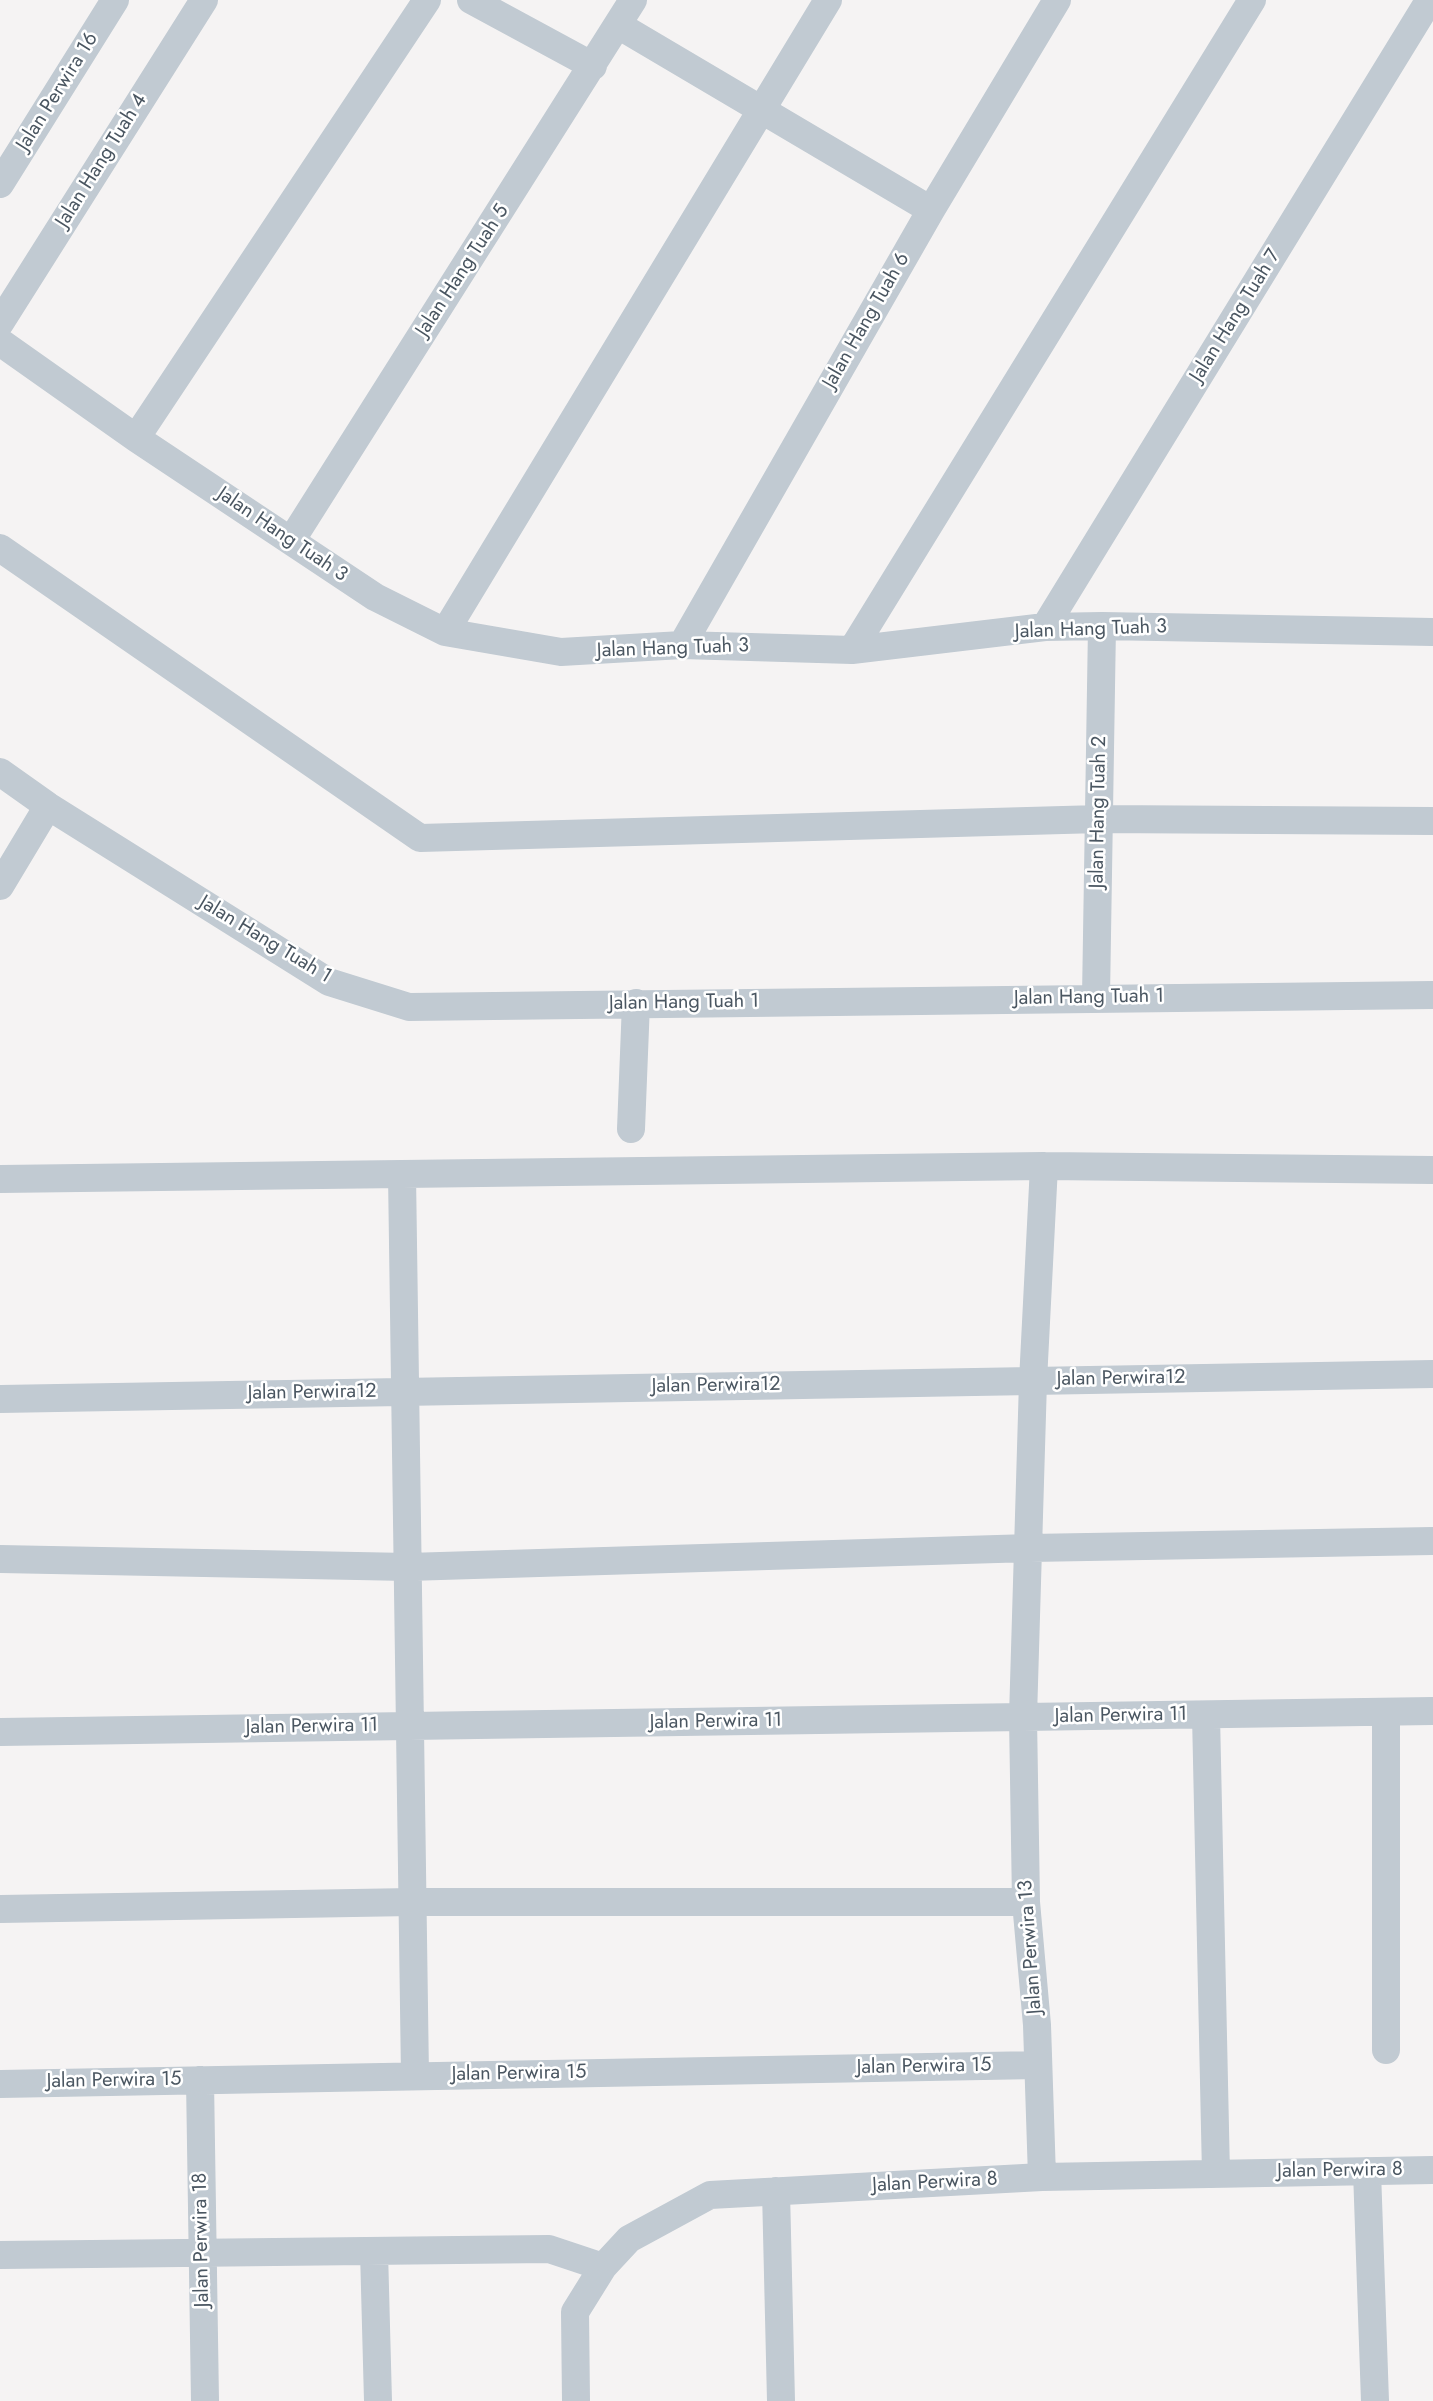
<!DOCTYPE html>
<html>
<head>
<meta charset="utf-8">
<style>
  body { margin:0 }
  canvas { display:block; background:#f5f3f3 }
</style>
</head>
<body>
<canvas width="1433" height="2401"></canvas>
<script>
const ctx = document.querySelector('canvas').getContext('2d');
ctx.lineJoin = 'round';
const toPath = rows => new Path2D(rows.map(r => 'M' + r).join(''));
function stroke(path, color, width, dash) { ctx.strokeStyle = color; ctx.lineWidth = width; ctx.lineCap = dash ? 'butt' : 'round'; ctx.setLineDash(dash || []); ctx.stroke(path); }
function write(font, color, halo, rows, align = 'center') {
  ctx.font = font + ' Jost,sans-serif'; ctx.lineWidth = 5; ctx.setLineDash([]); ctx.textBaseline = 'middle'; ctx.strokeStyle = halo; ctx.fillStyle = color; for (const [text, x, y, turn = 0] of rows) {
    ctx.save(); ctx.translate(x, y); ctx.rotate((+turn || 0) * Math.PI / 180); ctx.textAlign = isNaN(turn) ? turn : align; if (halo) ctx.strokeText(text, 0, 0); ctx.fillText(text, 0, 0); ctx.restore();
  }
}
stroke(toPath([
  [471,0,593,66],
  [618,25,931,210],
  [0,184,115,0],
  [0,323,204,0],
  [0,342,136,438,375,597,445,632,561,652,682,645,852,650,1045,627,1102,626,1433,632],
  [136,438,427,0],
  [291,541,633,0],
  [0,548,420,838,1099,819,1433,821],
  [1045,627,1427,4],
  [445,632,828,0],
  [682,645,931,210,1057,0],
  [852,650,1252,0],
  [0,772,48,806,329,982,409,1007,1433,995],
  [0,886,48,806],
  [1096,997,1102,626],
  [631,1129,636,1003],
  [402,1174,415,2076],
  [0,1179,1044,1166,1433,1170],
  [0,1399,1433,1374],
  [0,1559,408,1567,1030,1548,1433,1541],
  [1386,1712,1386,2050],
  [1206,1715,1216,2174],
  [0,1732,1433,1711],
  [0,1909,412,1902,1026,1902],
  [200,2080,205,2401],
  [0,2084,1038,2065],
  [1367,2171,1375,2401],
  [1042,2177,1037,2025,1026,1902,1023,1717,1033,1381,1044,1166],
  [776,2191,781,2401],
  [374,2251,378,2401],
  [0,2255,549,2249,603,2267],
  [576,2401,575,2312,603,2267,629,2239,710,2195,1042,2177,1433,2170]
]), '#c1cad2', 28);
write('20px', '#4a5661', '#fff', [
  ["Jalan Perwira 16",58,92,-58],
  ["Jalan Hang Tuah 4",102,161,-58],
  ["Jalan Hang Tuah 5",463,271,-57],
  ["Jalan Hang Tuah 7",1236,316,-58],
  ["Jalan Hang Tuah 6",867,321,-60],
  ["Jalan Hang Tuah 3",282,535,34],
  ["Jalan Hang Tuah 3",1091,630,-2],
  ["Jalan Hang Tuah 3",673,649,-2],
  ["Jalan Hang Tuah 2",1099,812,-89],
  ["Jalan Hang Tuah 1",265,940,31],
  ["Jalan Hang Tuah 1",1089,998,-1],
  ["Jalan Hang Tuah 1",684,1003,-1],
  ["Jalan Perwira12",1121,1379,-1],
  ["Jalan Perwira12",716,1386,-1],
  ["Jalan Perwira12",312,1393,-1],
  ["Jalan Perwira 11",1121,1716,-1],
  ["Jalan Perwira 11",716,1722,-1],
  ["Jalan Perwira 11",312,1727,-1],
  ["Jalan Perwira 13",1031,1947,-94],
  ["Jalan Perwira 15",924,2067,-1],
  ["Jalan Perwira 15",519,2074,-1],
  ["Jalan Perwira 15",114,2081,-1],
  ["Jalan Perwira 8",1340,2171,-1],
  ["Jalan Perwira 8",935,2183,-3],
  ["Jalan Perwira 18",202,2240,-91]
]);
</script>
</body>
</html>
